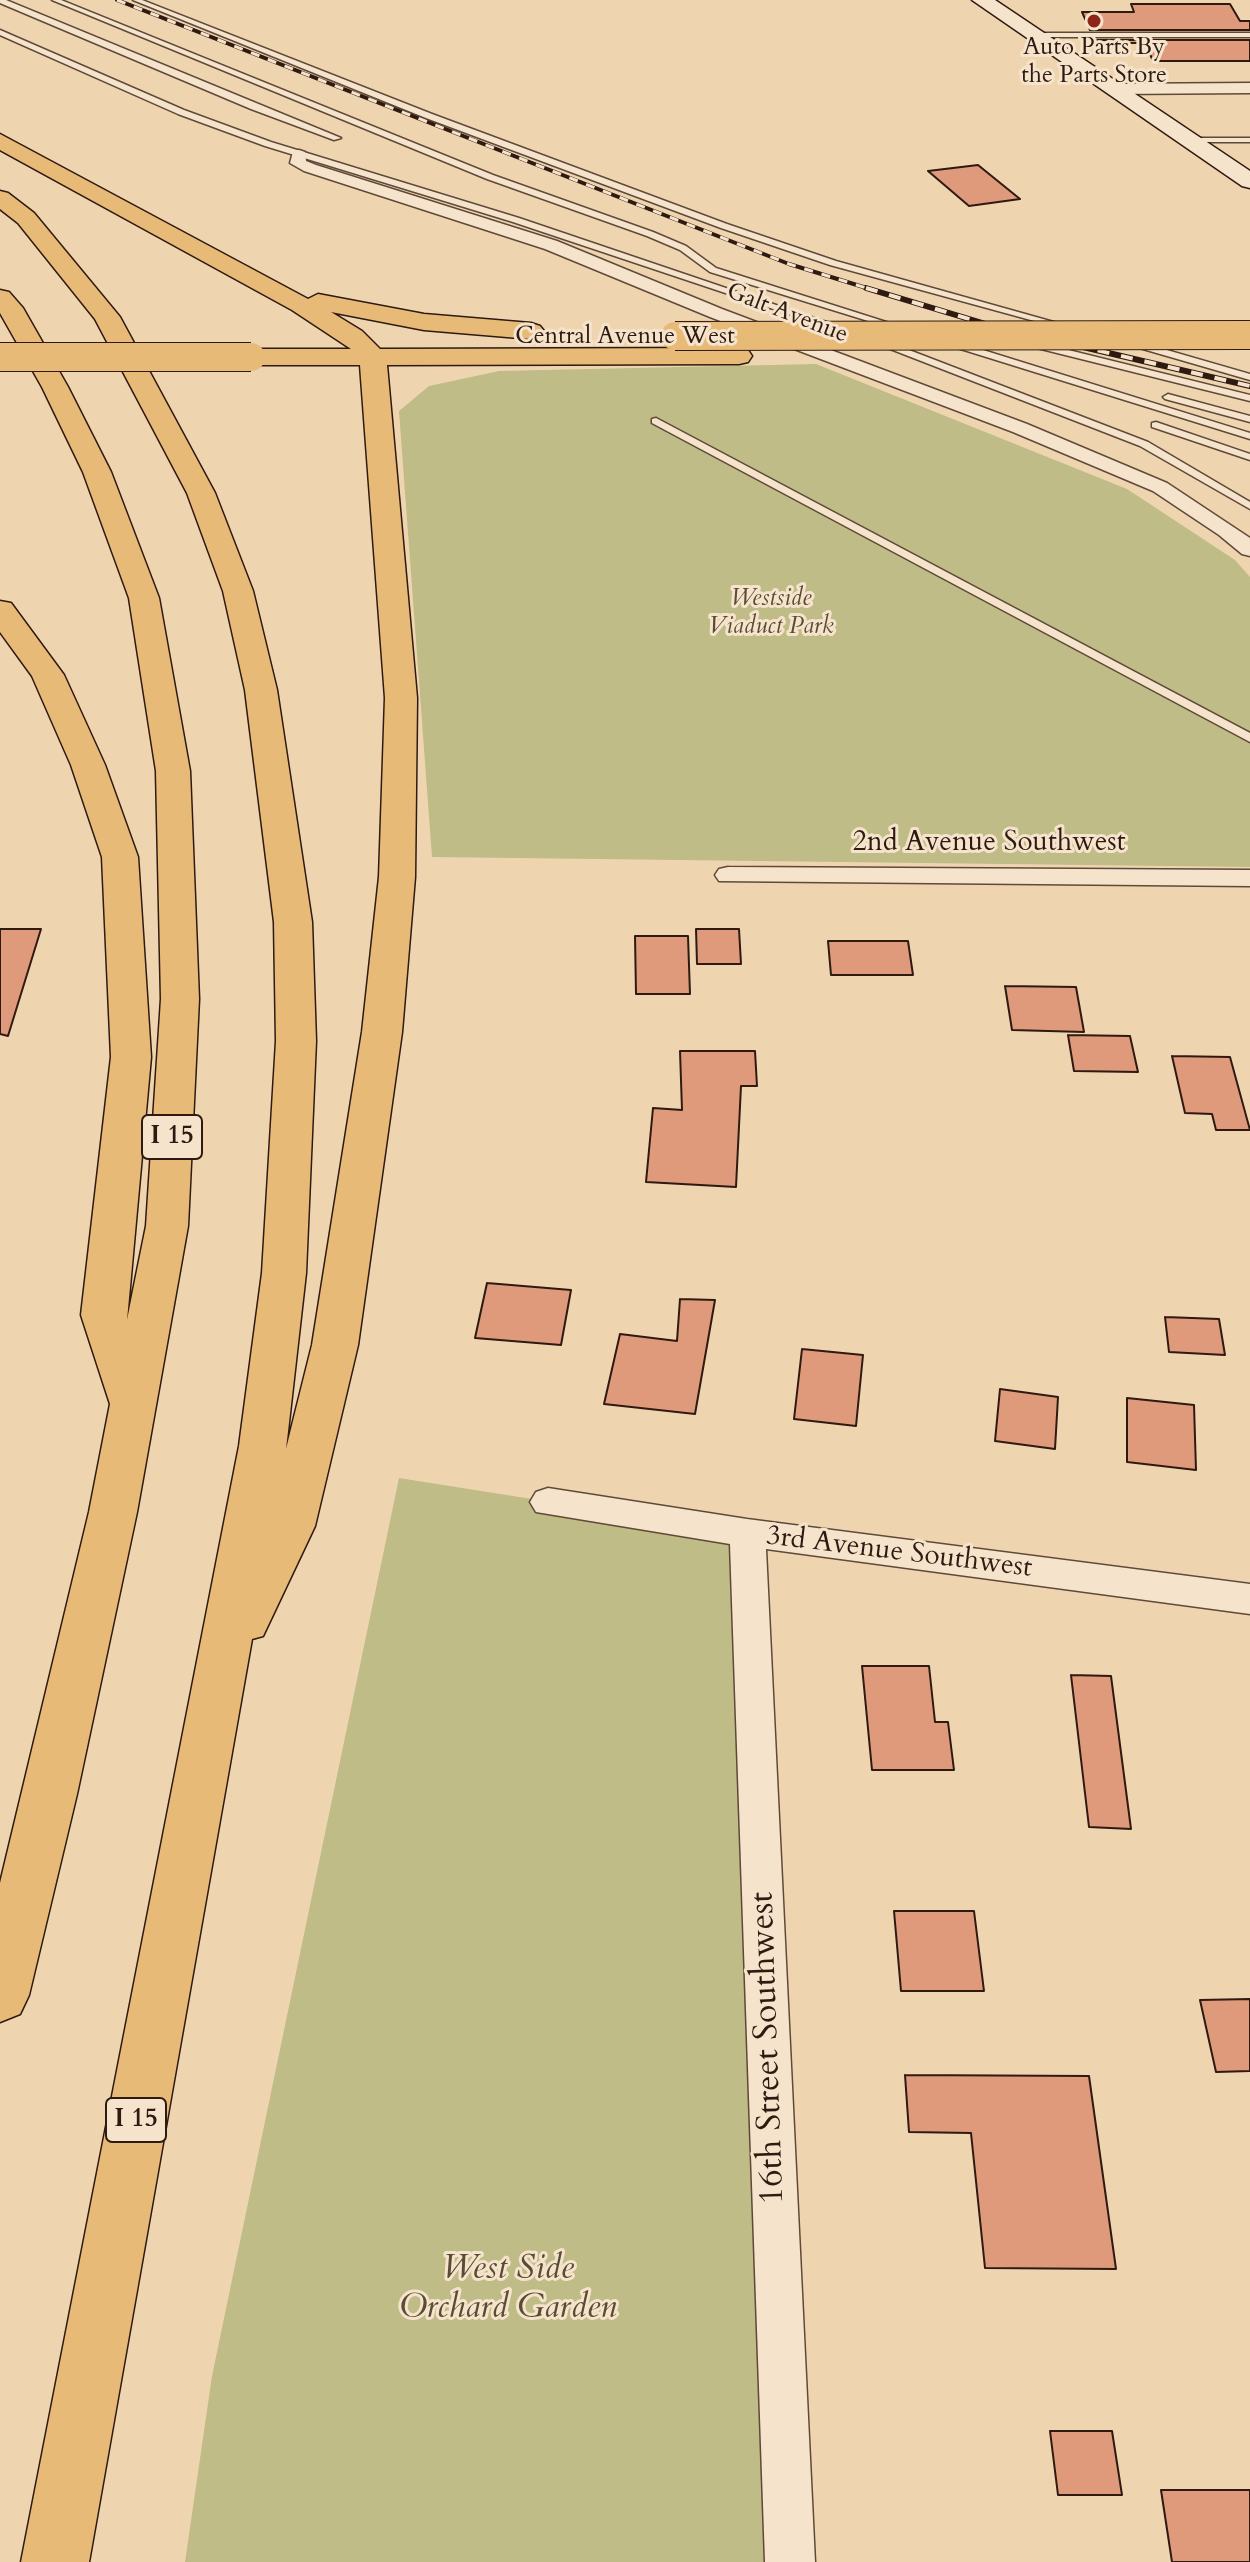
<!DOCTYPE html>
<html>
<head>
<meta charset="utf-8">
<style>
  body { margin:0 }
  canvas { display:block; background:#efd5af }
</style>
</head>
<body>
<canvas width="1250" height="2562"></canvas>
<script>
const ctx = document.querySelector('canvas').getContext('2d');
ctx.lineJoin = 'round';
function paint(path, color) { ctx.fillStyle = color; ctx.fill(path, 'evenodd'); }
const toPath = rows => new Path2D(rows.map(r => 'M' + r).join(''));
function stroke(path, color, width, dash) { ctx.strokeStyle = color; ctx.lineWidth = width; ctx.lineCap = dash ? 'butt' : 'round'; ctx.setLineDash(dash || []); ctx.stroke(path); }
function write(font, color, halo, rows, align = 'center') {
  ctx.font = font + ' Cardo,serif'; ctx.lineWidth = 6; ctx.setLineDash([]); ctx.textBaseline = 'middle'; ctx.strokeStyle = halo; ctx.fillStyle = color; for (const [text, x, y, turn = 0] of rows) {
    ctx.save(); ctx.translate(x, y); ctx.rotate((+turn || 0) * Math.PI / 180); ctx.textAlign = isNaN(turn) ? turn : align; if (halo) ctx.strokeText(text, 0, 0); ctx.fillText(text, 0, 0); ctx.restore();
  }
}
paint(toPath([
  [816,364,1127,489,1235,560,1250,577,1250,867,432,857,399,411,429,386,499,371],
  [399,1478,747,1533,790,2562,185,2562,212,2376]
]), '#bfbc87');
const building = toPath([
  [1131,4,1230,4,1240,21,1250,21,1250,30,1090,30,1082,12,1134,12,1131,4],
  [1094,40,1250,40,1250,61,1153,61,1145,43,1096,43,1094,40],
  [978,165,1020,199,969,206,928,171,978,165],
  [0,929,41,929,8,1036,0,1034,0,929],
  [696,929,739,929,741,964,697,964,696,929],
  [635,936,688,936,690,994,636,994,635,936],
  [828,941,908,941,913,975,831,975,828,941],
  [1005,986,1076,987,1084,1032,1012,1030,1005,986],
  [1068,1035,1130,1036,1138,1072,1074,1071,1068,1035],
  [680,1051,755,1051,757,1086,741,1086,736,1187,646,1182,653,1108,682,1110,680,1051],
  [1172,1056,1230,1057,1250,1130,1216,1130,1212,1114,1185,1113,1172,1056],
  [487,1283,571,1290,561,1345,475,1338,487,1283],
  [680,1299,715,1300,695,1414,604,1404,620,1334,677,1341,680,1299],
  [1165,1317,1219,1319,1225,1355,1169,1352,1165,1317],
  [802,1349,863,1355,856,1426,794,1419,802,1349],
  [1000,1389,1058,1397,1055,1449,995,1441,1000,1389],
  [1127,1398,1194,1405,1196,1470,1127,1462,1127,1398],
  [862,1666,929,1666,935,1722,948,1722,954,1770,872,1770,862,1666],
  [1071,1675,1111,1676,1131,1829,1089,1827,1071,1675],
  [894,1911,974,1911,984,1991,901,1991,894,1911],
  [1250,1999,1250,2071,1216,2072,1200,2000,1250,1999],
  [905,2075,1089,2076,1116,2269,985,2268,971,2133,909,2132,905,2075],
  [1050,2431,1112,2431,1122,2495,1058,2495,1050,2431],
  [1161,2490,1250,2490,1250,2562,1172,2562,1161,2490]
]);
paint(building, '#df997b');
stroke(building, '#2f1a12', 2);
const lane = toPath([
  [0,0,6,0,341,138,334,140,251,109,0,3,0,0],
  [52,0,61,0,493,175,653,232,686,246,716,268,902,327,894,329,710,272,680,250,647,236,487,179,52,0],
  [133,0,142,0,432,114,727,224,836,261,1068,326,1060,328,830,265,721,228,426,118,133,0],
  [0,30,184,110,271,142,519,218,847,329,839,331,513,222,265,146,178,114,0,35,0,30],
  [1034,33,1250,33,1250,37,1031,37,1034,33],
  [1189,138,1250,138,1250,142,1186,142,1189,138],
  [883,340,1148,442,1250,502,1250,509,1140,446,880,345,878,343,883,340],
  [1132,340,1250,374,1250,380,1129,345,1127,343,1132,340],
  [954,341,1250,433,1250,439,951,346,949,344,954,341],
  [1036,342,1250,395,1250,401,1033,347,1033,343,1036,342],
  [1168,394,1250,416,1250,422,1165,399,1163,397,1168,394],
  [656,418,1250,733,1250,742,652,423,652,419,656,418],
  [1156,422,1250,454,1250,460,1152,427,1152,423,1156,422]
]);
const street = toPath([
  [1250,83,1250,93,1114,94,1106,89,1114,84,1250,83],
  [299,150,305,152,306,161,316,165,557,241,722,309,1027,424,1167,483,1250,538,1250,556,1242,554,1219,535,1153,491,1013,432,710,317,545,249,304,171,290,163,293,152,299,150],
  [728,867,1250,870,1250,886,719,881,715,875,719,869,728,867],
  [548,1488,747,1519,1250,1584,1250,1614,766,1549,815,2562,765,2562,730,1544,536,1512,530,1502,536,1492,548,1488]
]);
const secondary = toPath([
  [972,0,995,0,1250,171,1250,188,1242,186,972,0]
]);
const highway = toPath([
  [0,134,308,299,318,294,424,314,531,323,540,326,544,331,540,336,531,339,424,330,331,312,362,331,380,349,739,348,748,350,752,356,748,362,739,364,387,365,417,698,415,877,402,1032,358,1345,315,1526,263,1636,252,1639,89,2562,21,2562,239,1446,262,1273,276,1041,274,922,245,690,223,591,187,493,95,319,18,223,0,209,0,191,8,193,34,213,120,317,215,493,253,591,277,690,312,922,316,1041,306,1273,286,1449,312,1345,362,1032,379,877,385,698,360,365,251,365,242,363,238,357,242,351,251,349,351,349,292,310,0,150,0,134],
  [0,290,9,292,23,308,68,387,111,472,159,598,190,771,199,999,188,1226,137,1512,77,1794,29,1995,20,2014,0,2022,0,1883,89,1512,110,1404,81,1315,111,1057,102,857,71,765,32,676,0,632,0,601,11,603,64,675,105,765,138,857,151,1057,127,1320,146,1226,161,999,156,771,129,598,83,472,42,387,0,313,0,290]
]);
stroke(lane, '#5f4939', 3);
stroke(street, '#5f4939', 3);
stroke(secondary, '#2f1a12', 3);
stroke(highway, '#2f1a12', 3);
paint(lane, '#f5e4cb');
paint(street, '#f5e4cb');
paint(secondary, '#f5e4cb');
paint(highway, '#e8ba78');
const railFar1 = toPath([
  [117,0,789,264,873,290]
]);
const rail = toPath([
  [866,288,989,325,1250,386]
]);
stroke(railFar1, '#2f1a12', 4);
stroke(rail, '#2f1a12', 6);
stroke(railFar1, '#f5e4cb', 3, [9]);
stroke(rail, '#f5e4cb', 4, [12]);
const highwayBridge = toPath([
  [675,336,1250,335],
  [0,357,251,357]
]);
stroke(highwayBridge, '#2f1a12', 30, []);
stroke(highwayBridge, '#e8ba78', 28);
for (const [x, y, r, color] of [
  [1094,21,8,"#8f2418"]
]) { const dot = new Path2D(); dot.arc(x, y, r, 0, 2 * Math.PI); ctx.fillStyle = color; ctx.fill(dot); stroke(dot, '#f5e4cb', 3); }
write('24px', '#2f1a12', '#f5e4cb', [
  ["Auto Parts By",1094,48],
  ["the Parts Store",1094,76]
]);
write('24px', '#2f1a12', '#f5e4cb', [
  ["Galt Avenue",787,314,21],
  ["Central Avenue West",625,337]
]);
write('italic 24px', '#5a4b35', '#f5e4cb', [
  ["Westside",771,599],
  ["Viaduct Park",771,627]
]);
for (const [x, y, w] of [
  [172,1137,60],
  [136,2120,60]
]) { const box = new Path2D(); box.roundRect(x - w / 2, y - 22, w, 44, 6); ctx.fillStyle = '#f5e4cb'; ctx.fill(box); stroke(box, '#2f1a12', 2); }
write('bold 26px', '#2f1a12', null, [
  ["I 15",172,1137],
  ["I 15",136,2120]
]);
write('28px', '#2f1a12', '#f5e4cb', [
  ["2nd Avenue Southwest",989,844],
  ["3rd Avenue Southwest",899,1553,7]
]);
write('34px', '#2f1a12', '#f5e4cb', [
  ["16th Street Southwest",769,2048,-92]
]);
write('italic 34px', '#5a4b35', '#f5e4cb', [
  ["West Side",508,2270],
  ["Orchard Garden",508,2309]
]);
</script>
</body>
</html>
